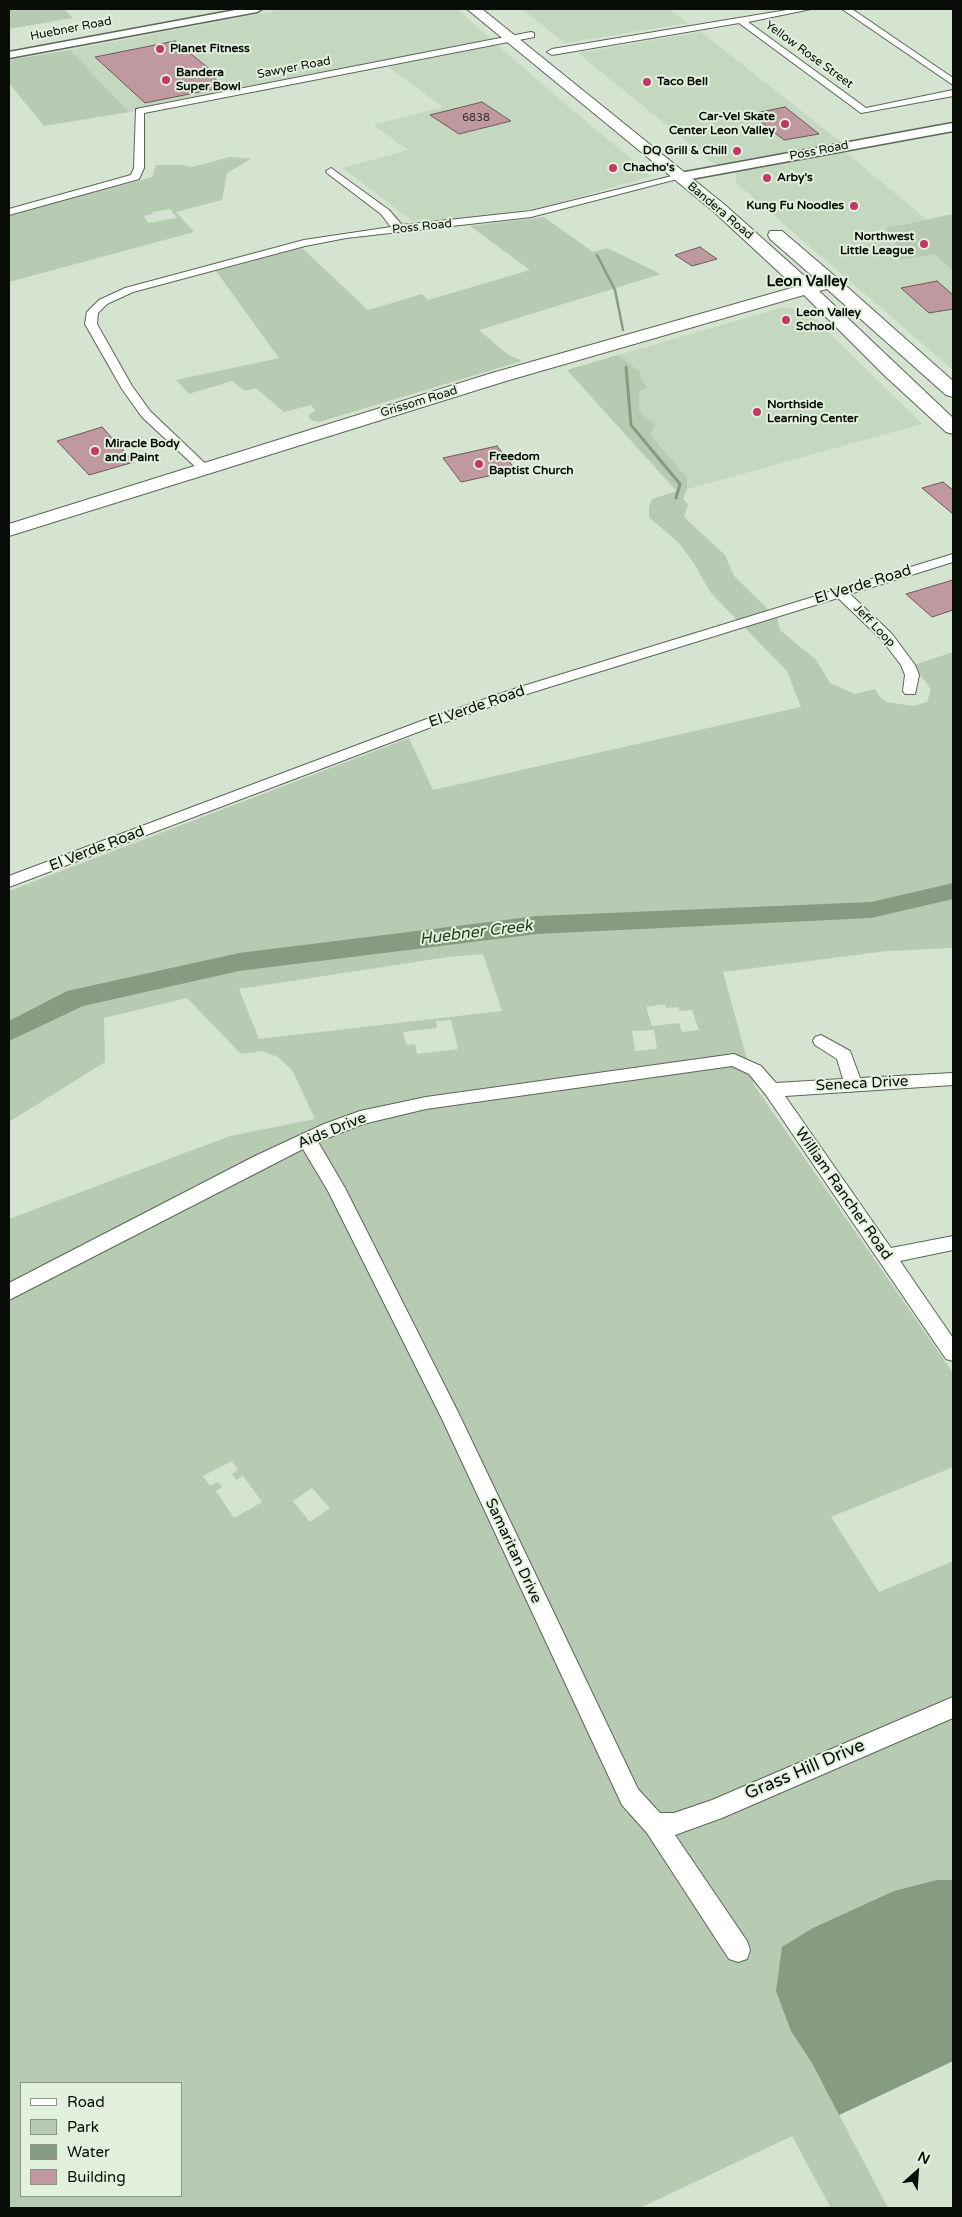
<!DOCTYPE html>
<html>
<head>
<meta charset="utf-8">
<style>
  body { margin:0 }
  #map { position:relative; width:962px; height:2217px; overflow:hidden; background:#d5e3d1; font-family:"Varela Round",sans-serif }
  canvas { display:block }
  .frame { position:absolute; inset:0; border:10px solid #080d07; pointer-events:none }
  .legend { position:absolute; left:20px; top:2082px; width:162px; height:115px; box-sizing:border-box; background:#e2f1de; border:1px solid #8b9688; margin:0; padding:6px 9px; list-style:none; font-size:15px; color:#080d07 }
  .legend li { display:flex; align-items:center; gap:10px; height:25px }
  .legend b { width:25px; border:1px solid #8b9688 }
  .north { position:absolute; left:892px; top:2147px; width:50px; height:50px; -webkit-text-stroke:4px #e2f1de; paint-order:stroke; rotate:26deg; font-size:14px; font-weight:700; line-height:20px; text-align:center; color:#080d07 }
  .north::after { content:''; display:block; margin:auto; width:18px; height:22px; background:#080d07; clip-path:polygon(50% 0,100% 100%,50% 72%,0 100%) }
</style>
</head>
<body>
<div id="map">
<canvas width="962" height="2217"></canvas>
<div class="frame"></div>
<ul class="legend">
<li><b style="height:6px;background:#fff"></b>Road</li>
<li><b style="height:14px;background:#b7cbb2"></b>Park</li>
<li><b style="height:14px;background:#869c81"></b>Water</li>
<li><b style="height:14px;background:#c099a0"></b>Building</li>
</ul>
<div class="north">N</div>
</div>
<script>
const ctx = document.querySelector('canvas').getContext('2d');
ctx.lineJoin = 'round';
function paint(path, color) { ctx.fillStyle = color; ctx.fill(path, 'evenodd'); }
const toPath = rows => new Path2D(rows.map(r => 'M' + r).join(''));
function stroke(path, color, width, dash) { ctx.strokeStyle = color; ctx.lineWidth = width; ctx.lineCap = dash ? 'butt' : 'round'; ctx.setLineDash(dash || []); ctx.stroke(path); }
function write(font, color, halo, rows, align = 'center') {
  ctx.font = font + ' "Varela Round",sans-serif'; ctx.lineWidth = 4; ctx.setLineDash([]); ctx.textBaseline = 'middle'; ctx.strokeStyle = halo; ctx.fillStyle = color; for (const [text, x, y, turn = 0] of rows) {
    ctx.save(); ctx.translate(x, y); ctx.rotate((+turn || 0) * Math.PI / 180); ctx.textAlign = isNaN(turn) ? turn : align; if (halo) ctx.strokeText(text, 0, 0); ctx.fillText(text, 0, 0); ctx.restore();
  }
}
paint(toPath([
  [285,9,457,9,491,39,129,112,70,50],
  [522,9,669,9,688,23,565,43],
  [701,32,842,143,720,165,713,163,578,53],
  [497,45,570,108,652,176,540,208,467,218,412,221,343,168,408,150,373,125,443,107,388,67],
  [843,150,926,219,887,228,890,238,898,250,934,254,953,271,953,370,736,183,736,172],
  [784,307,803,310,809,313,922,424,677,492,567,370]
]), '#c4d8c0');
paint(toPath([
  [9,9,64,9,73,18,9,29],
  [70,50,129,112,44,126,9,83,9,60],
  [230,157,251,159,227,173,222,200,176,212,194,232,9,282,9,215,152,177,156,165,182,165,192,167],
  [170,209,177,218,148,223,144,216,153,214,152,212],
  [953,214,953,271,934,254,900,260,897,255,898,250,886,228],
  [544,217,593,252,607,248,661,274,479,330,507,354,522,361,319,422,311,420,308,416,315,410,311,405,284,412,256,388,245,391,232,381,189,394,176,380,279,358,216,271,302,248,368,310,422,294,428,300,530,270,470,226],
  [618,355,641,373,639,377,648,388,639,391,639,412,655,425,650,435,687,478,687,489,683,499,688,504,684,517,725,555,734,576,777,618,780,630,816,660,830,683,855,694,875,689,879,696,887,702,913,706,927,702,931,690,926,682,911,666,953,652,953,948,887,951,723,972,754,1085,953,1373,953,1467,831,1517,879,1592,953,1561,953,2061,839,2115,888,2208,831,2208,792,2136,640,2208,9,2208,9,1219,230,1136,315,1119,292,1070,278,1057,262,1051,241,1054,187,998,104,1018,105,1062,9,1122,9,891,409,738,433,790,801,707,787,671,710,592,695,565,680,544,649,517,649,507,652,499,677,491,567,370],
  [483,954,502,1011,259,1039,239,989,448,957],
  [665,1004,666,1008,678,1007,680,1011,692,1010,699,1030,682,1032,679,1023,652,1026,646,1007],
  [451,1020,458,1049,417,1054,415,1044,406,1045,403,1032,437,1028,436,1021],
  [654,1030,657,1049,635,1051,632,1031],
  [232,1461,238,1470,232,1474,236,1480,243,1476,262,1502,234,1518,216,1491,222,1487,218,1482,210,1486,203,1476],
  [312,1488,330,1508,310,1522,293,1501],
  [21,2083,181,2083,181,2196,21,2196]
]), '#b7cbb2');
paint(toPath([
  [937,1880,953,1880,953,2061,839,2115,812,2063,791,2031,776,1991,782,1947,813,1928,894,1891]
]), '#869c81');
stroke(toPath([
  [597,255,615,290,623,330]
]), '#869c81', 2.5);
stroke(toPath([
  [626,367,631,425,680,484,676,498]
]), '#869c81', 3);
paint(toPath([
  [953,883,953,899,871,918,537,934,239,971,83,1006,9,1041,9,1021,67,991,239,953,537,916,871,902,953,883]
]), '#869c81');
const building = toPath([
  [175,41,212,71,208,72,224,87,145,103,95,57,175,41],
  [482,102,511,121,459,134,430,115,482,102],
  [785,107,819,134,784,140,751,114,785,107],
  [700,247,717,259,692,266,675,255,700,247],
  [937,281,953,295,953,309,929,313,901,288,937,281],
  [102,427,134,462,89,475,57,441,102,427],
  [497,446,516,470,461,482,443,458,497,446],
  [943,482,953,490,953,514,922,488,943,482],
  [953,580,953,610,932,617,906,594,953,580]
]);
paint(building, '#c099a0');
stroke(building, '#6e585b', 1);
const minor = toPath([
  [793,9,811,9,748,22,866,108,953,90,953,96,861,113,739,23,552,55,547,52,552,49,793,9],
  [842,9,852,9,953,78,953,85,842,9],
  [531,32,534,33,534,37,144,113,144,168,139,179,9,215,9,209,131,175,134,168,136,109,531,32],
  [331,168,389,210,402,225,531,211,680,174,685,177,531,217,346,238,305,246,133,292,107,304,98,313,97,324,132,386,150,411,211,469,205,473,201,472,142,417,122,389,85,324,87,312,99,300,125,288,304,240,391,227,381,214,327,173,326,171,331,168],
  [953,554,953,562,850,594,892,634,915,665,919,675,915,694,905,694,903,691,905,675,901,665,882,640,838,598,530,693,434,726,9,887,9,876,424,720,520,687,953,554],
  [821,1035,850,1051,860,1078,953,1073,953,1085,785,1096,891,1248,953,1236,953,1250,900,1261,953,1338,953,1361,946,1359,766,1095,749,1074,732,1066,426,1109,363,1124,318,1142,345,1188,458,1412,638,1789,660,1813,674,1813,712,1800,953,1697,953,1718,722,1818,675,1835,747,1941,750,1950,747,1959,738,1962,729,1959,647,1833,622,1805,442,1419,328,1191,303,1149,9,1300,9,1283,255,1156,324,1124,360,1111,426,1097,734,1054,761,1066,776,1083,843,1079,837,1059,815,1045,813,1041,815,1037,821,1035]
]);
const tertiary = toPath([
  [241,9,262,9,257,12,9,58,9,52,241,9],
  [953,123,953,131,680,181,674,177,680,173,953,123]
]);
const primary = toPath([
  [467,9,482,9,725,205,811,282,817,280,770,239,768,235,770,231,782,231,837,278,953,381,953,397,946,395,827,289,819,291,953,418,953,434,946,432,884,375,804,295,506,381,9,536,9,524,492,373,795,287,713,211,467,9]
]);
stroke(minor, '#5a6757', 2);
stroke(tertiary, '#5a6757', 3);
stroke(primary, '#5a6757', 2);
paint(minor, '#fff');
paint(tertiary, '#fff');
paint(primary, '#fff');
for (const [x, y, r, color] of [
  [160,49,5,"#c53764"],
  [166,80,5,"#c53764"],
  [647,82,5,"#c53764"],
  [785,124,5,"#c53764"],
  [737,151,5,"#c53764"],
  [613,168,5,"#c53764"],
  [767,178,5,"#c53764"],
  [854,206,5,"#c53764"],
  [924,244,5,"#c53764"],
  [786,320,5,"#c53764"],
  [757,412,5,"#c53764"],
  [95,451,5,"#c53764"],
  [479,464,5,"#c53764"]
]) { const dot = new Path2D(); dot.arc(x, y, r, 0, 2 * Math.PI); ctx.fillStyle = color; ctx.fill(dot); stroke(dot, '#e2f1de', 2); }
write('11px', '#36302d', null, [
  ["6838",476,118]
]);
write('12px', '#080d07', '#e2f1de', [
  ["Huebner Road",71,29,-11],
  ["Yellow Rose Street",809,55,36],
  ["Sawyer Road",294,68,-11],
  ["Poss Road",819,151,-11],
  ["Bandera Road",720,211,40],
  ["Poss Road",422,227,-6],
  ["Grissom Road",419,402,-17],
  ["Jeff Loop",874,626,46]
]);
write('bold 12px', '#080d07', '#e2f1de', [
  ["Planet Fitness",170,49],
  ["Bandera",176,73],
  ["Super Bowl",176,87],
  ["Taco Bell",657,82],
  ["Car-Vel Skate",775,117,"right"],
  ["Center Leon Valley",775,131,"right"],
  ["DQ Grill & Chill",727,151,"right"],
  ["Chacho's",623,168],
  ["Arby's",777,178],
  ["Kung Fu Noodles",844,206,"right"],
  ["Northwest",914,237,"right"],
  ["Little League",914,251,"right"],
  ["Leon Valley",796,313],
  ["School",796,327],
  ["Northside",767,405],
  ["Learning Center",767,419],
  ["Miracle Body",105,444],
  ["and Paint",105,458],
  ["Freedom",489,457],
  ["Baptist Church",489,471]
], 'left');
write('bold 15px', '#080d07', '#e2f1de', [
  ["Leon Valley",807,282]
]);
write('15px', '#080d07', '#e2f1de', [
  ["El Verde Road",863,585,-17],
  ["El Verde Road",477,707,-19],
  ["El Verde Road",97,849,-21],
  ["Seneca Drive",862,1084,-3],
  ["Aids Drive",332,1131,-22],
  ["William Rancher Road",843,1194,55],
  ["Samaritan Drive",513,1551,65]
]);
write('italic 16px', '#204017', '#e2f1de', [
  ["Huebner Creek",476,933,-7]
]);
write('18px', '#080d07', '#e2f1de', [
  ["Grass Hill Drive",805,1770,-23]
]);
</script>
</body>
</html>
